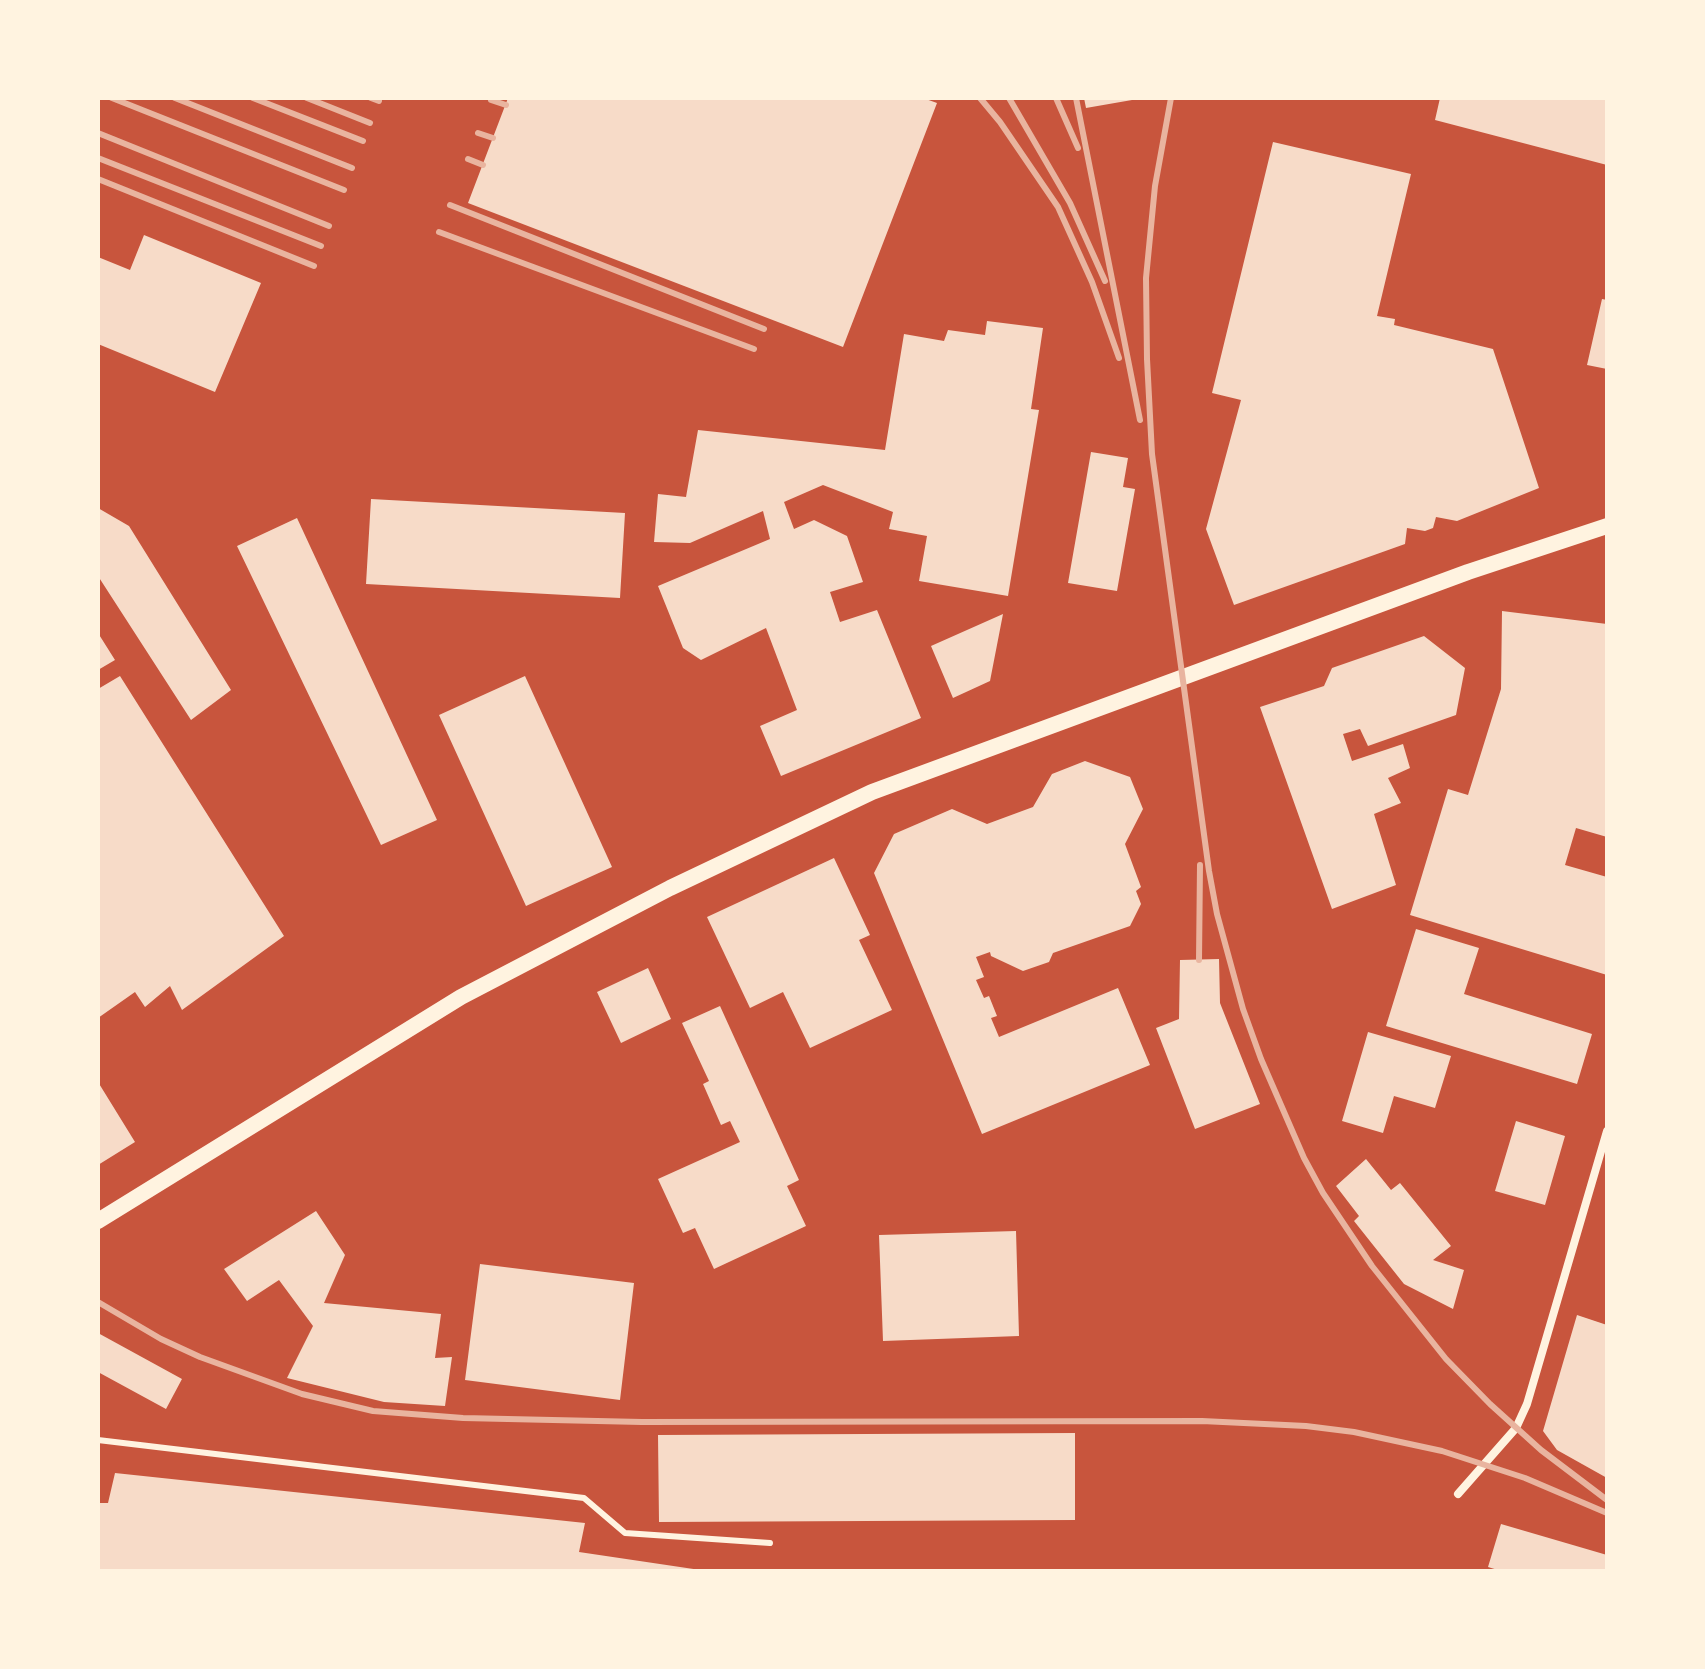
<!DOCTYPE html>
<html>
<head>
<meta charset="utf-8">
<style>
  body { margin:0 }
  #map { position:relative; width:1705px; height:1669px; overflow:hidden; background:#c8553d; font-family:Commissioner,sans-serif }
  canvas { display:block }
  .frame { position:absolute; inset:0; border:100px solid #fff3e0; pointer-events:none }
</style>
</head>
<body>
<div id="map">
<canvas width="1705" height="1669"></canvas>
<div class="frame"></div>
</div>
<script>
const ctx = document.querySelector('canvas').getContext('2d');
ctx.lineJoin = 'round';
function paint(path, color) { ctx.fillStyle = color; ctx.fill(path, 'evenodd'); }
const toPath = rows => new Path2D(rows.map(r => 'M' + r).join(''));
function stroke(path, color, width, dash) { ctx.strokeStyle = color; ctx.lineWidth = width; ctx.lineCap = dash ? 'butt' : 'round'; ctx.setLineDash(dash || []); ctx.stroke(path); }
paint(toPath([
  [508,98,923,98,937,103,843,347,468,203],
  [1084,98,1132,98,1132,100,1086,108],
  [1440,98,1607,98,1607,165,1435,120],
  [1273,142,1411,174,1377,316,1395,319,1394,325,1493,349,1539,488,1457,521,1436,517,1433,528,1425,531,1407,528,1405,544,1234,605,1206,529,1241,400,1212,393],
  [144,235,261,283,215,392,98,344,98,257,130,270],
  [1602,299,1607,300,1607,369,1587,365],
  [987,321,1043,328,1031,409,1039,410,1008,596,919,581,927,536,889,529,893,512,823,485,784,502,794,529,814,520,847,536,863,582,830,592,840,622,877,610,921,718,781,776,760,726,797,710,766,628,701,660,683,648,658,586,770,539,763,511,690,543,654,542,658,494,686,497,698,430,885,450,904,334,944,341,948,330,985,335],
  [1091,452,1128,458,1123,487,1135,489,1117,591,1068,583],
  [371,499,625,513,620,598,366,584],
  [98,508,129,526,231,690,191,720,98,576],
  [297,518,437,820,381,845,237,546],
  [1502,611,1607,624,1607,837,1576,828,1565,865,1607,877,1607,975,1410,915,1448,789,1468,795,1501,689],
  [1003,614,990,681,953,698,931,646],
  [98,633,115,660,98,670],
  [1424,636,1465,668,1456,715,1368,746,1360,729,1343,734,1352,761,1403,744,1410,768,1388,778,1401,803,1374,814,1396,885,1332,909,1260,707,1324,686,1332,668],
  [120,676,284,936,182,1010,170,986,145,1007,135,992,98,1018,98,689],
  [525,676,612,867,526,906,439,715],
  [1085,761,1130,777,1143,809,1125,844,1141,887,1136,891,1141,904,1130,926,1053,953,1049,962,1023,971,991,956,990,952,976,957,984,977,976,980,984,998,989,996,997,1016,991,1018,999,1037,1118,988,1150,1065,982,1134,874,873,894,834,952,809,987,824,1033,807,1052,774],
  [834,858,870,935,859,940,892,1010,810,1048,783,992,750,1008,707,917],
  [1416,929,1479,948,1464,994,1592,1034,1577,1084,1386,1026],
  [1219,959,1220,1003,1260,1104,1195,1129,1156,1028,1179,1019,1180,960],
  [648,968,671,1019,621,1043,597,992],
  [720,1006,799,1180,787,1186,806,1226,714,1269,695,1228,683,1233,658,1179,740,1142,730,1121,721,1125,703,1084,709,1081,682,1023],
  [1368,1032,1451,1056,1435,1108,1394,1096,1383,1133,1342,1121],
  [98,1082,135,1142,98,1165],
  [1516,1121,1565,1136,1545,1205,1495,1191],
  [1366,1159,1391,1190,1400,1183,1451,1246,1433,1260,1464,1270,1453,1309,1404,1284,1354,1221,1359,1216,1336,1186],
  [316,1211,345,1255,324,1303,441,1314,435,1358,452,1357,445,1406,384,1402,287,1378,313,1326,279,1280,247,1301,224,1269],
  [1016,1231,1019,1336,883,1341,879,1235],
  [480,1264,634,1283,620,1400,465,1380],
  [1577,1315,1607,1325,1607,1478,1557,1450,1543,1431],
  [98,1333,182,1379,166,1409,98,1372],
  [1075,1433,1075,1520,659,1522,658,1435],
  [115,1473,585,1523,579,1552,707,1571,98,1571,98,1503,108,1503],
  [1501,1524,1607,1555,1607,1571,1501,1571,1488,1567]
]), '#f7dbc8');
stroke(toPath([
  [98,1440,584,1498,625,1533,770,1543]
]), '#fff3e0', 6);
stroke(toPath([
  [1458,1494,1516,1428,1527,1404,1607,1131]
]), '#fff3e0', 8);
stroke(toPath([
  [98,1221,461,997,670,888,872,792,1468,572,1607,526]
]), '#fff3e0', 16);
stroke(toPath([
  [112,98,344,190],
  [175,98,352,168],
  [253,98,363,141],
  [307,98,370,123],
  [371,98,379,101],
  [980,98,1000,122,1058,207,1092,282,1119,358],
  [1009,98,1070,203,1105,281],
  [1056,98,1078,148],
  [1076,98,1140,420],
  [1171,98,1155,186,1146,278,1147,359,1152,454,1209,871,1217,914,1243,1009,1261,1059,1304,1158,1323,1193,1372,1266,1446,1359,1490,1404,1541,1450,1607,1500],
  [491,100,506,105],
  [98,133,329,226],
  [478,133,493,138],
  [98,158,321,246],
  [468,159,483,165],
  [98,179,314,266],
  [450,205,764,329],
  [439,232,754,349],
  [1199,960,1200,865],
  [98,1302,161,1339,200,1357,302,1394,373,1411,463,1418,642,1422,1202,1421,1306,1426,1354,1432,1442,1451,1525,1478,1607,1513]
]), '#e9b49f', 6);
</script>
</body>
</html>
